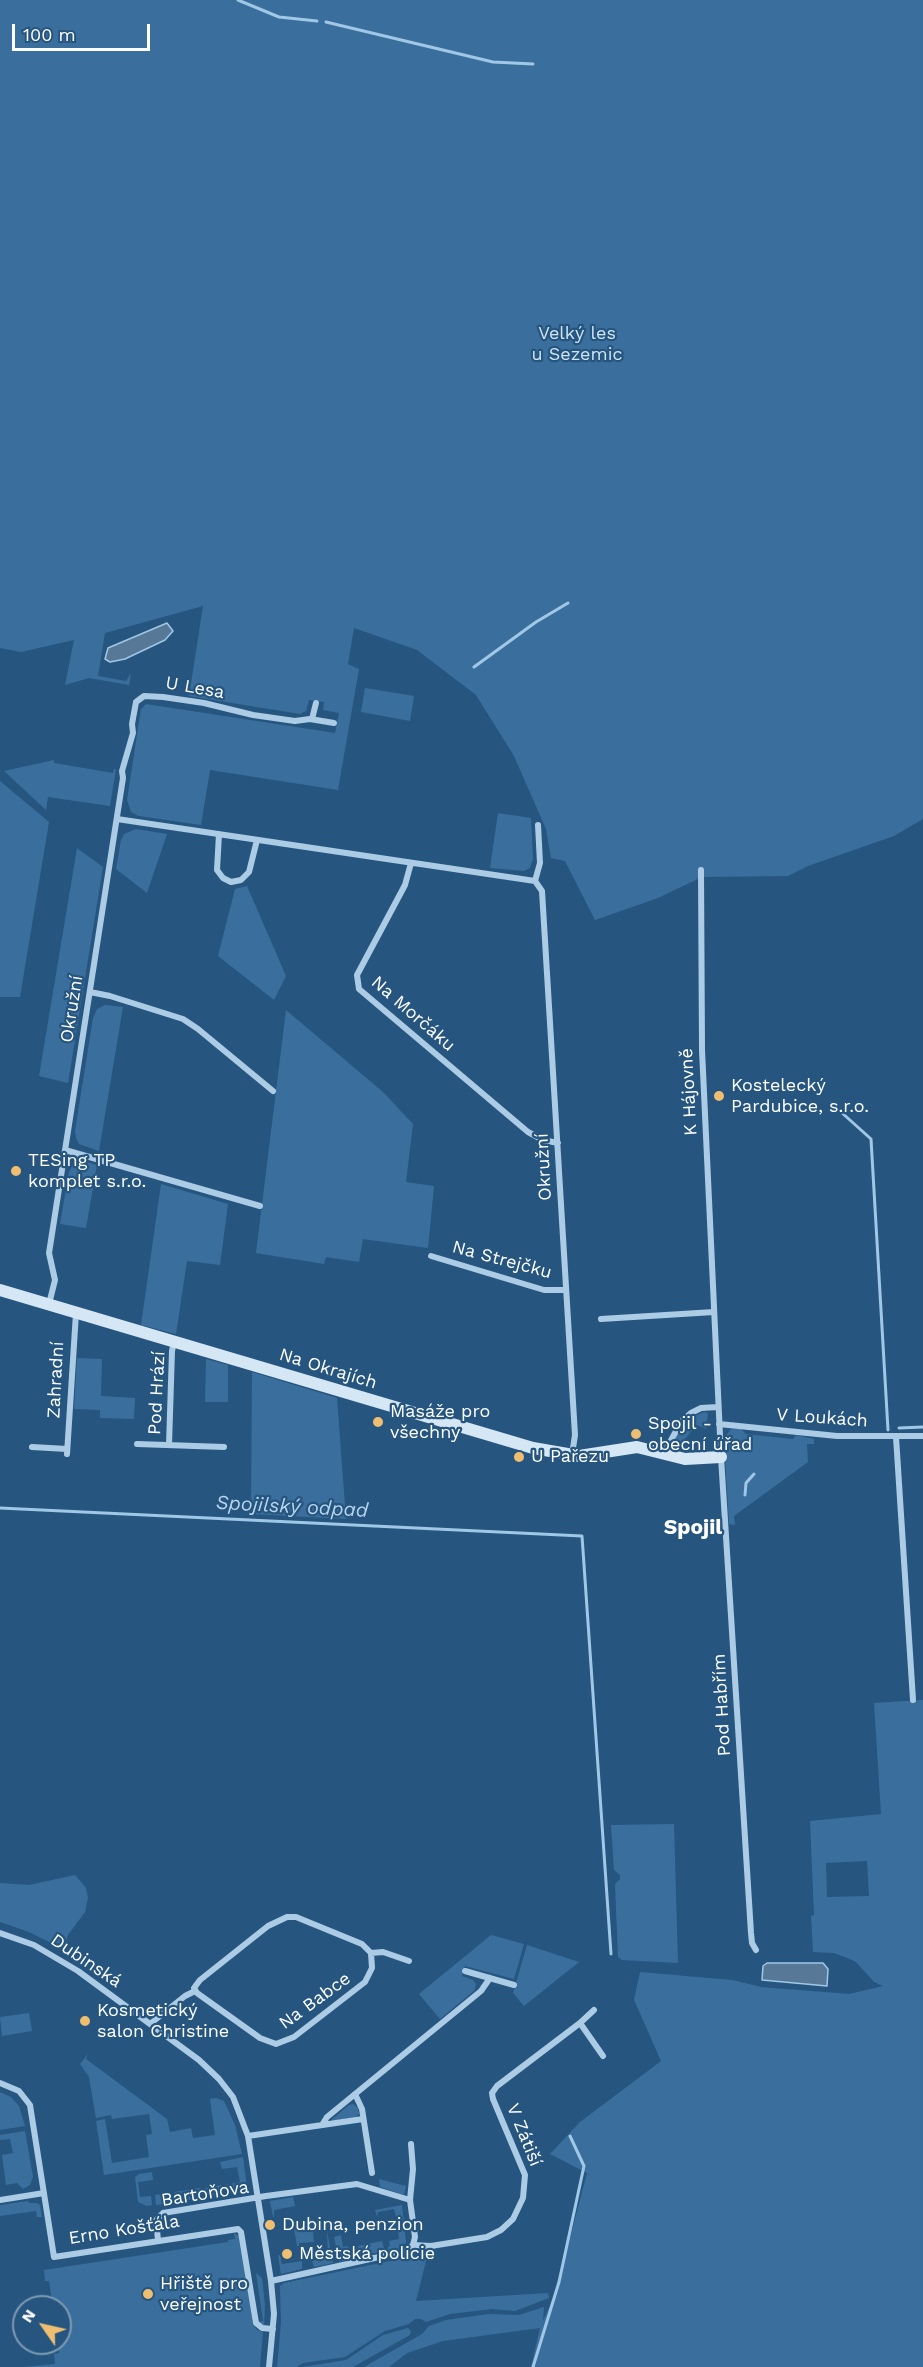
<!DOCTYPE html>
<html>
<head>
<meta charset="utf-8">
<style>
  body { margin:0 }
  #map { position:relative; width:923px; height:2367px; overflow:hidden; background:#26567f; font-family:"Work Sans",sans-serif }
  canvas { display:block }
  .north { position:absolute; left:12px; top:2295px; width:60px; height:60px; box-sizing:border-box; background:#26567f; border:2px solid #7d9ab2; border-radius:50%; rotate:304deg; font-size:16px; font-weight:700; line-height:24px; text-align:center; color:#fff }
  .north::after { content:''; display:block; margin:auto; width:21px; height:27px; background:#efbe71; clip-path:polygon(50% 0,100% 100%,50% 72%,0 100%) }
  .scale { position:absolute; left:12px; top:24px; width:138px; height:27px; box-sizing:border-box; border:3px solid #fff; border-top:0; padding-left:8px; font-size:18px; line-height:21px; white-space:nowrap; color:#fff; -webkit-text-stroke:4px #26567f; paint-order:stroke }
</style>
</head>
<body>
<div id="map">
<canvas width="923" height="2367"></canvas>
<div class="north">N</div>
<div class="scale">100 m</div>
</div>
<script>
const ctx = document.querySelector('canvas').getContext('2d');
ctx.lineJoin = 'round';
function paint(path, color) { ctx.fillStyle = color; ctx.fill(path, 'evenodd'); }
const toPath = rows => new Path2D(rows.map(r => 'M' + r).join(''));
function stroke(path, color, width, dash) { ctx.strokeStyle = color; ctx.lineWidth = width; ctx.lineCap = dash ? 'butt' : 'round'; ctx.setLineDash(dash || []); ctx.stroke(path); }
function write(font, color, halo, rows, align = 'center') {
  ctx.font = font + ' "Work Sans",sans-serif'; ctx.lineWidth = 4.5; ctx.setLineDash([]); ctx.textBaseline = 'middle'; ctx.strokeStyle = halo; ctx.fillStyle = color; for (const [text, x, y, turn = 0] of rows) {
    ctx.save(); ctx.translate(x, y); ctx.rotate((+turn || 0) * Math.PI / 180); ctx.textAlign = isNaN(turn) ? turn : align; if (halo) ctx.strokeText(text, 0, 0); ctx.fillText(text, 0, 0); ctx.restore();
  }
}
paint(toPath([
  [0,0,923,0,923,819,894,836,808,866,788,876,702,877,658,898,595,920,565,861,551,858,546,829,514,756,476,695,417,650,354,628,348,664,359,669,338,790,210,770,201,825,139,816,131,812,127,800,141,709,146,704,335,733,339,713,323,710,324,702,309,700,306,711,300,714,189,696,203,606,105,633,98,676,126,681,131,673,129,685,89,678,65,685,74,640,21,652,0,648],
  [365,688,414,696,410,721,361,712],
  [54,760,54,763,113,773,114,769,116,769,110,806,48,797,46,810,4,771],
  [0,781,49,822,20,997,0,997],
  [498,813,531,818,533,859,530,868,524,871,490,868],
  [136,829,167,834,147,893,116,869,121,840,124,834],
  [77,848,103,867,68,1083,39,1076],
  [247,886,286,976,274,1000,218,956,235,889],
  [105,1005,123,1007,99,1151,79,1144,76,1138,75,1131,93,1018,97,1009],
  [286,1010,383,1092,413,1124,406,1182,434,1186,428,1248,363,1239,359,1262,326,1257,324,1264,256,1253],
  [82,1161,97,1165,86,1228,60,1224,69,1172,72,1166],
  [161,1184,228,1204,220,1265,187,1261,176,1334,141,1325],
  [77,1358,102,1359,101,1396,135,1398,134,1419,100,1418,100,1410,74,1409],
  [206,1359,228,1365,228,1402,205,1402],
  [252,1372,337,1398,346,1519,251,1514],
  [704,1412,708,1413,706,1429,696,1425,683,1442,673,1442,685,1423,697,1415],
  [731,1429,741,1429,746,1434,793,1439,796,1435,814,1439,814,1444,807,1444,808,1462,734,1516,735,1525,729,1524,724,1438],
  [923,1700,923,2367,531,2367,540,2328,443,2341,407,2353,389,2367,364,2367,422,2334,429,2326,446,2320,488,2314,519,2315,544,2307,543,2321,556,2292,587,2173,550,2154,580,2122,661,2061,634,2000,640,1972,732,1980,761,1987,849,1994,883,1986,874,1982,856,1962,845,1957,834,1953,813,1952,811,1916,814,1915,810,1821,881,1814,874,1703],
  [867,1861,869,1896,827,1897,826,1863],
  [674,1824,678,1963,622,1960,618,1957,615,1884,620,1879,620,1875,614,1870,611,1825],
  [75,1875,86,1888,88,1898,85,1912,68,1935,66,1941,67,1951,29,1932,0,1922,0,1883,29,1885],
  [491,1935,524,1944,514,1979,465,1966,462,1976,473,1980,476,1984,475,1990,440,2019,419,1994],
  [527,1945,579,1962,524,2006,513,1993],
  [29,2013,32,2031,2,2036,0,2017],
  [88,2054,86,2059,167,2119,170,2132,191,2128,193,2138,215,2135,210,2099,216,2098,224,2101,235,2125,242,2154,104,2175,96,2121,105,2119,112,2163,149,2157,146,2135,152,2134,149,2114,112,2119,111,2115,96,2118,89,2077,80,2064],
  [0,2092,11,2097,19,2106,25,2126,0,2130],
  [353,2104,358,2108,359,2114,356,2117,330,2121,349,2105],
  [25,2131,33,2177,30,2185,23,2189,17,2183,6,2185,2,2155,13,2153,10,2139,0,2140,0,2135],
  [243,2157,247,2187,242,2192,226,2194,225,2185,240,2182,237,2167,222,2169,220,2162],
  [152,2172,153,2180,138,2182,140,2197,151,2196,152,2205,147,2206,138,2202,135,2177,139,2174],
  [379,2179,406,2186,404,2195,380,2187],
  [221,2185,222,2195,206,2197,205,2188],
  [200,2188,202,2198,176,2202,174,2192],
  [170,2193,172,2203,156,2205,155,2195],
  [293,2197,295,2206,274,2210,274,2217,273,2217,270,2201],
  [28,2201,29,2203,37,2203,40,2205,42,2217,37,2217,36,2211,0,2216,0,2205],
  [402,2205,406,2242,402,2248,388,2250,388,2247,390,2246,389,2241,399,2239,397,2220,394,2209,378,2212,377,2217,375,2210],
  [316,2226,317,2230,313,2233,314,2242,299,2243,299,2246,297,2246,294,2229],
  [327,2231,333,2263,314,2267,312,2261,328,2255],
  [234,2233,240,2237,253,2324,257,2330,263,2332,260,2367,24,2367,55,2364,54,2354,59,2353,60,2307,53,2307,49,2281,45,2281,44,2270,228,2242,228,2240,235,2239],
  [341,2235,343,2247,348,2246,351,2259,339,2262,334,2237],
  [382,2241,385,2251,359,2256,358,2246],
  [428,2253,416,2301,548,2293,549,2298,515,2311,492,2309,450,2314,426,2322,421,2319,415,2319,409,2324,385,2331,345,2357,303,2363,297,2367,277,2367,281,2323,280,2286,284,2283],
  [278,2255,280,2255,282,2264,302,2261,302,2269,281,2274],
  [256,2273,262,2278,265,2305,264,2327,258,2322,263,2321],
  [408,2328,411,2331,410,2335,353,2367,303,2367,346,2360,383,2335]
]), '#3a6f9d');
const water = toPath([
  [167,623,173,631,165,640,125,659,110,662,105,659,108,648,167,623],
  [767,1963,823,1963,828,1969,827,1986,762,1980,763,1966,767,1963]
]);
paint(water, '#577997');
stroke(water, '#a0c8e6', 1.5);
stroke(toPath([
  [238,0,279,17,317,21],
  [326,22,493,62,533,64],
  [474,667,536,622,568,603],
  [831,1103,871,1139,888,1430],
  [899,1428,923,1427],
  [745,1495,746,1483,754,1474],
  [0,1508,582,1536,611,1954],
  [533,2367,559,2282,584,2166,570,2136]
]), '#a0c8e6', 3);
stroke(toPath([
  [312,719,316,703],
  [117,819,535,881],
  [538,825,540,863,535,881,542,891,575,1435,572,1455],
  [219,834,217,870,223,878,231,882,241,880,249,872,257,840],
  [411,863,405,885,357,975,359,989,528,1132,543,1140,558,1143],
  [701,870,702,1050,721,1457,751,1933,752,1943,756,1950],
  [90,992,110,996,183,1019,198,1029,273,1091],
  [65,1150,260,1206],
  [431,1256,544,1290,566,1290],
  [49,1304,55,1280,49,1253,123,778,122,771,133,733,132,724,136,702,144,696,163,697,204,703,253,715,295,721,310,719,334,723],
  [601,1319,714,1312],
  [719,1424,837,1436,923,1436],
  [896,1437,913,1700],
  [137,1444,224,1447],
  [169,1445,172,1351,174,1342],
  [32,1447,67,1449],
  [664,1453,681,1422,691,1413,701,1408,718,1407],
  [67,1454,76,1313],
  [287,1917,296,1917,362,1944,371,1953,372,1968,365,1982,294,2037,276,2044,260,2038,197,1993,194,1988,200,1980,268,1926,287,1917],
  [0,1933,34,1945,78,1971,199,2060,219,2079,233,2097,248,2136,271,2281,274,2314,269,2367],
  [371,1953,383,1952,409,1961],
  [465,1971,514,1985],
  [580,2023,603,2056],
  [150,2024,185,1996,195,1991],
  [0,2083,19,2091,30,2105,54,2257,238,2229,241,2232,256,2323,262,2328,273,2329],
  [355,2094,362,2109,372,2173],
  [322,2125,327,2117,481,1991,490,1978],
  [248,2136,363,2119],
  [411,2144,413,2169,410,2200,415,2237,413,2245],
  [0,2200,44,2193],
  [158,2240,156,2220,163,2213,266,2196,357,2184,410,2200],
  [413,2245,431,2246,487,2237,501,2230,513,2219,523,2198,525,2175,493,2099,492,2093,497,2086,580,2023,594,2010],
  [271,2281,406,2251,413,2245]
]), '#accce6', 6);
stroke(toPath([
  [0,1290,533,1448,579,1456,637,1447,685,1459,721,1457]
]), '#d5e6f5', 12);
for (const [x, y, r, color] of [
  [719,1096,6,"#efbe71"],
  [16,1171,6,"#efbe71"],
  [378,1422,6,"#efbe71"],
  [636,1434,6,"#efbe71"],
  [519,1457,6,"#efbe71"],
  [85,2021,6,"#efbe71"],
  [270,2225,6,"#efbe71"],
  [287,2254,6,"#efbe71"],
  [148,2294,6,"#efbe71"]
]) { const dot = new Path2D(); dot.arc(x, y, r, 0, 2 * Math.PI); ctx.fillStyle = color; ctx.fill(dot); stroke(dot, '#26567f', 2); }
write('18px', '#cfe4f5', '#26567f', [
  ["Velký les",577,334],
  ["u Sezemic",577,355]
]);
write('18px', '#fff', '#26567f', [
  ["U Lesa",195,688,10],
  ["Okružní",72,1009,-81],
  ["Na Morčáku",413,1014,41],
  ["K Hájovně",689,1092,-93],
  ["Okružní",544,1167,-93],
  ["Na Strejčku",502,1260,15],
  ["Na Okrajích",328,1369,17],
  ["Zahradní",56,1380,-87],
  ["Pod Hrází",157,1393,-87],
  ["V Loukách",822,1418,4],
  ["Pod Habřím",722,1705,-93],
  ["Dubinská",86,1961,34],
  ["Na Babce",315,2001,-36],
  ["V Zátiší",524,2135,68],
  ["Bartoňova",205,2194,-9],
  ["Erno Košťála",124,2230,-9]
]);
write('18px', '#fff', '#26567f', [
  ["Kostelecký",731,1086],
  ["Pardubice, s.r.o.",731,1107],
  ["TESing TP",28,1161],
  ["komplet s.r.o.",28,1182],
  ["Masáže pro",390,1412],
  ["všechny",390,1433],
  ["Spojil -",648,1424],
  ["obecní úřad",648,1445],
  ["U Pařezu",531,1457],
  ["Kosmetický",97,2011],
  ["salon Christine",97,2032],
  ["Dubina, penzion",282,2225],
  ["Městská policie",299,2254],
  ["Hřiště pro",160,2284],
  ["veřejnost",160,2305]
], 'left');
write('italic 20px', '#b7d5ee', '#26567f', [
  ["Spojilský odpad",292,1507,3]
]);
write('bold 21px', '#fff', '#26567f', [
  ["Spojil",693,1528]
]);
</script>
</body>
</html>
